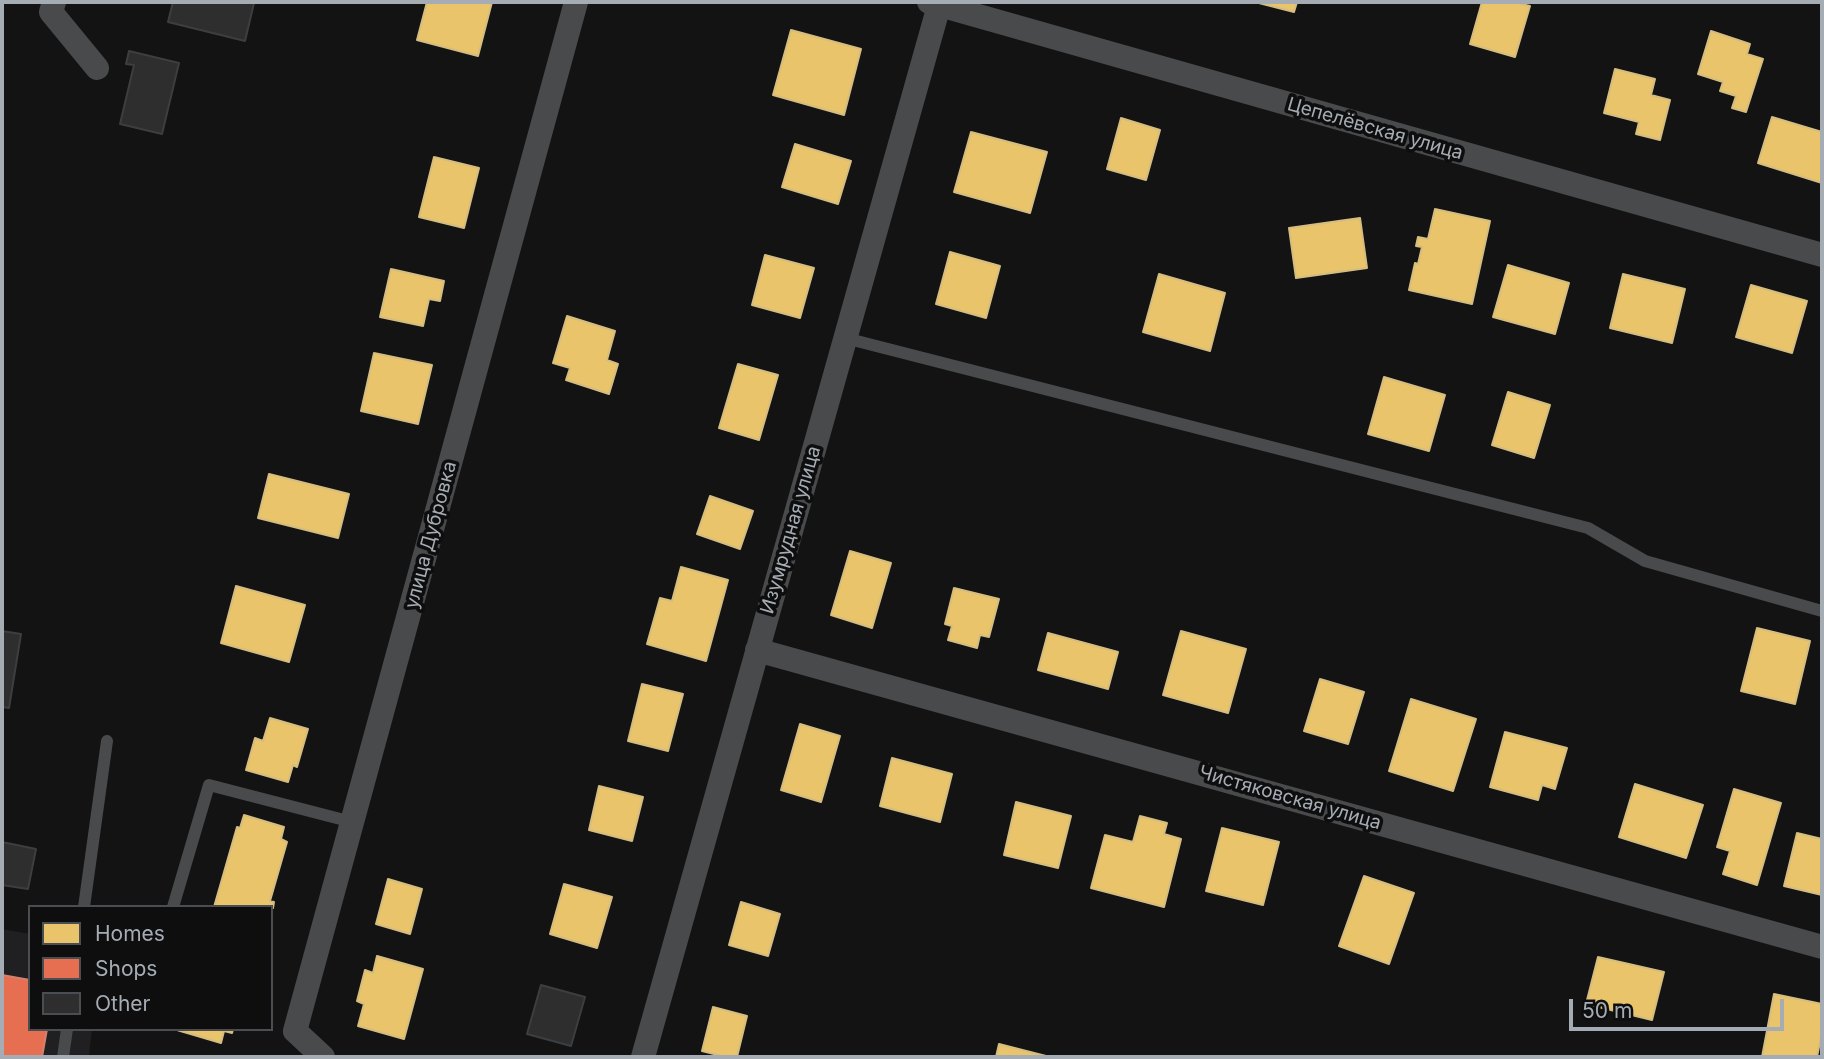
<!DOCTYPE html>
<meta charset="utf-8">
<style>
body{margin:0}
#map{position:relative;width:1824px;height:1059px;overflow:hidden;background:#131314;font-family:Inter,sans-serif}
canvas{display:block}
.frame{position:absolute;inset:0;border:4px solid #a5acb4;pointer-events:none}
.legend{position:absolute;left:28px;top:905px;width:245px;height:126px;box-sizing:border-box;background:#0e0e0f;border:2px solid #4a4d51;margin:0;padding:9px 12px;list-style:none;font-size:21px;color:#a5acb4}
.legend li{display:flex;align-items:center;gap:14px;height:35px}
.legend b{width:35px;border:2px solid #4a4d51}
.scale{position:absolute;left:1569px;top:999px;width:215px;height:32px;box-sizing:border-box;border:4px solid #a5acb4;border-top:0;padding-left:9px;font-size:21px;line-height:24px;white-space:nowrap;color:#a5acb4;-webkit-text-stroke:5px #0e0e0f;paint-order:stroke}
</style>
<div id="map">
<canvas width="1824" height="1059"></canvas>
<div class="frame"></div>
<ul class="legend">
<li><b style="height:19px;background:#e9c46a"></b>Homes</li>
<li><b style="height:19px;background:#e76f51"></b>Shops</li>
<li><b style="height:19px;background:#2e2e2f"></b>Other</li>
</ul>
<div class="scale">50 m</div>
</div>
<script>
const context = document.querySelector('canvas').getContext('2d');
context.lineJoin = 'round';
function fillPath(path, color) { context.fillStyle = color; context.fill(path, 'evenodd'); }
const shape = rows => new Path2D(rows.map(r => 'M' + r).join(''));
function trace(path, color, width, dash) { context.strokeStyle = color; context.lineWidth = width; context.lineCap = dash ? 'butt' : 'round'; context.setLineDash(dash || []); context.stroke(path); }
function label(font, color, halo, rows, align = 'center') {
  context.font = font + ' Inter,sans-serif'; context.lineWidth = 7; context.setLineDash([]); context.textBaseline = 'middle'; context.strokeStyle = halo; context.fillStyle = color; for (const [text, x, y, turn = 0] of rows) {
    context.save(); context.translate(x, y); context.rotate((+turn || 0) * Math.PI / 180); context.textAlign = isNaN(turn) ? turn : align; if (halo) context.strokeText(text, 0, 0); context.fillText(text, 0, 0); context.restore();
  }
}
fillPath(shape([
 [2,929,30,934,30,1029,92,1029,89,1056,96,1057,2,1057]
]), '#202022');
const homes = shape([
 [427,2,492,2,478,56,417,40,427,2],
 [1255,2,1297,2,1294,12,1255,2],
 [1482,2,1513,2,1530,6,1515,57,1470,44,1482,2],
 [791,30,861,49,844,115,773,95,791,30],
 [1711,31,1750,44,1747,54,1763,59,1746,112,1732,108,1736,96,1720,91,1723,82,1698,74,1711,31],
 [1615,69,1655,79,1651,95,1670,100,1660,140,1636,134,1639,122,1604,113,1615,69],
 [1772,117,1822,132,1822,183,1758,163,1772,117],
 [1121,118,1160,130,1146,180,1107,169,1121,118],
 [971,132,1047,152,1030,213,954,192,971,132],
 [795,144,851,161,838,204,782,187,795,144],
 [434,157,479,168,464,228,419,217,434,157],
 [1435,209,1490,221,1472,304,1409,290,1415,263,1418,264,1422,247,1416,246,1418,237,1428,239,1435,209],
 [1360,218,1367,268,1296,278,1289,228,1360,218],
 [950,252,1000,266,986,318,936,304,950,252],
 [765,255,814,268,800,318,752,305,765,255],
 [1508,265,1569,283,1555,334,1493,317,1508,265],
 [391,269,444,281,440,301,429,299,423,326,380,317,391,269],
 [1159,274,1225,293,1210,351,1143,332,1159,274],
 [1623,274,1685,289,1672,343,1610,328,1623,274],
 [1751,285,1807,301,1792,353,1736,337,1751,285],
 [567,316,615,331,607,360,618,364,609,394,566,380,570,368,553,363,567,316],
 [374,353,432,365,418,424,361,411,374,353],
 [738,364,778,375,759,440,719,428,738,364],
 [1384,377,1445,395,1429,451,1368,434,1384,377],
 [1508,392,1550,405,1534,458,1492,445,1508,392],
 [269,474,349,494,338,538,258,518,269,474],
 [710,496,753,511,740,549,697,534,710,496],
 [850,551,891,563,872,628,831,615,850,551],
 [681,567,728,580,706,661,647,644,660,598,672,601,681,567],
 [236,586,305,605,289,662,221,643,236,586],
 [954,588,999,599,989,637,980,635,977,648,948,640,952,626,945,624,954,588],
 [1757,628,1810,641,1795,704,1741,691,1757,628],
 [1181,631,1246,649,1228,713,1163,695,1181,631],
 [1048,633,1118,652,1108,689,1038,670,1048,633],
 [1320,679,1364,692,1348,744,1304,731,1320,679],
 [642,684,683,694,668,751,628,741,642,684],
 [1411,699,1476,719,1453,791,1389,771,1411,699],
 [270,718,308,729,297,767,293,765,288,782,246,770,255,738,263,741,270,718],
 [800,724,840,736,821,802,781,790,800,724],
 [1505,732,1567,748,1555,789,1542,785,1538,800,1490,787,1505,732],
 [892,758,952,774,940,822,880,806,892,758],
 [1635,784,1703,805,1686,858,1619,837,1635,784],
 [599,786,643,797,632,841,589,830,599,786],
 [1734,789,1781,803,1757,885,1723,874,1730,851,1717,847,1734,789],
 [1016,802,1071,816,1058,868,1004,855,1016,802],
 [244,815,284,827,281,839,287,842,270,901,274,902,273,908,214,907,237,827,240,828,244,815],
 [1140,816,1167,823,1164,834,1181,839,1164,907,1091,888,1105,835,1133,842,1140,816],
 [1222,828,1279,842,1263,905,1206,891,1222,828],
 [1797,833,1822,839,1822,895,1784,886,1797,833],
 [1364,876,1414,893,1389,964,1339,946,1364,876],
 [388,879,422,889,410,934,376,924,388,879],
 [564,884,612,897,597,948,550,934,564,884],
 [741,902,780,914,768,956,729,945,741,902],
 [377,956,423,969,404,1039,358,1026,364,1004,357,1001,365,970,373,973,377,956],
 [1598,957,1664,972,1652,1020,1586,1004,1598,957],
 [1774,994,1822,1004,1822,1031,1817,1057,1762,1057,1774,994],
 [713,1007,747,1016,737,1057,726,1057,702,1051,713,1007],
 [233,1029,232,1033,224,1031,221,1043,177,1030,233,1029],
 [999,1044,1046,1056,1046,1057,996,1057,999,1044]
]);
fillPath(homes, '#e9c46a');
trace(homes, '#d5bd80', 2);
const shops = shape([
 [2,975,30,980,30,1029,47,1029,42,1057,2,1057,2,975]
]);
fillPath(shops, '#e76f51');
trace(shops, '#d3816f', 2);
const building = shape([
 [173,2,254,3,245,41,168,22,173,2],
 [129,51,179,63,162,134,120,124,134,65,126,64,129,51],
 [2,631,21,634,9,708,2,707,2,631],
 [2,842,36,849,28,889,2,885,2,842],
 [541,985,585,997,571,1046,527,1034,541,985]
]);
fillPath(building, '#2e2e2f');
trace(building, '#3c3e40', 2);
trace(shape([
 [845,338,1588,528,1645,561,1822,611],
 [84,907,107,741],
 [173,907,209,785,352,822],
 [63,1057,67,1029]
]), '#484a4c', 12);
trace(shape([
 [54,2,51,12,97,68],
 [929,2,1822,255],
 [757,650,1822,947],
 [323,1057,295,1031,576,2],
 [643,1057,940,2]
]), '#484a4c', 24);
label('19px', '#a5acb4', '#0e0e0f', [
 ["Цепелёвская улица",1375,129,16],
 ["Изумрудная улица",791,530,-74],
 ["улица Дубровка",431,535,-75],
 ["Чистяковская улица",1290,798,16]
]);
</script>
